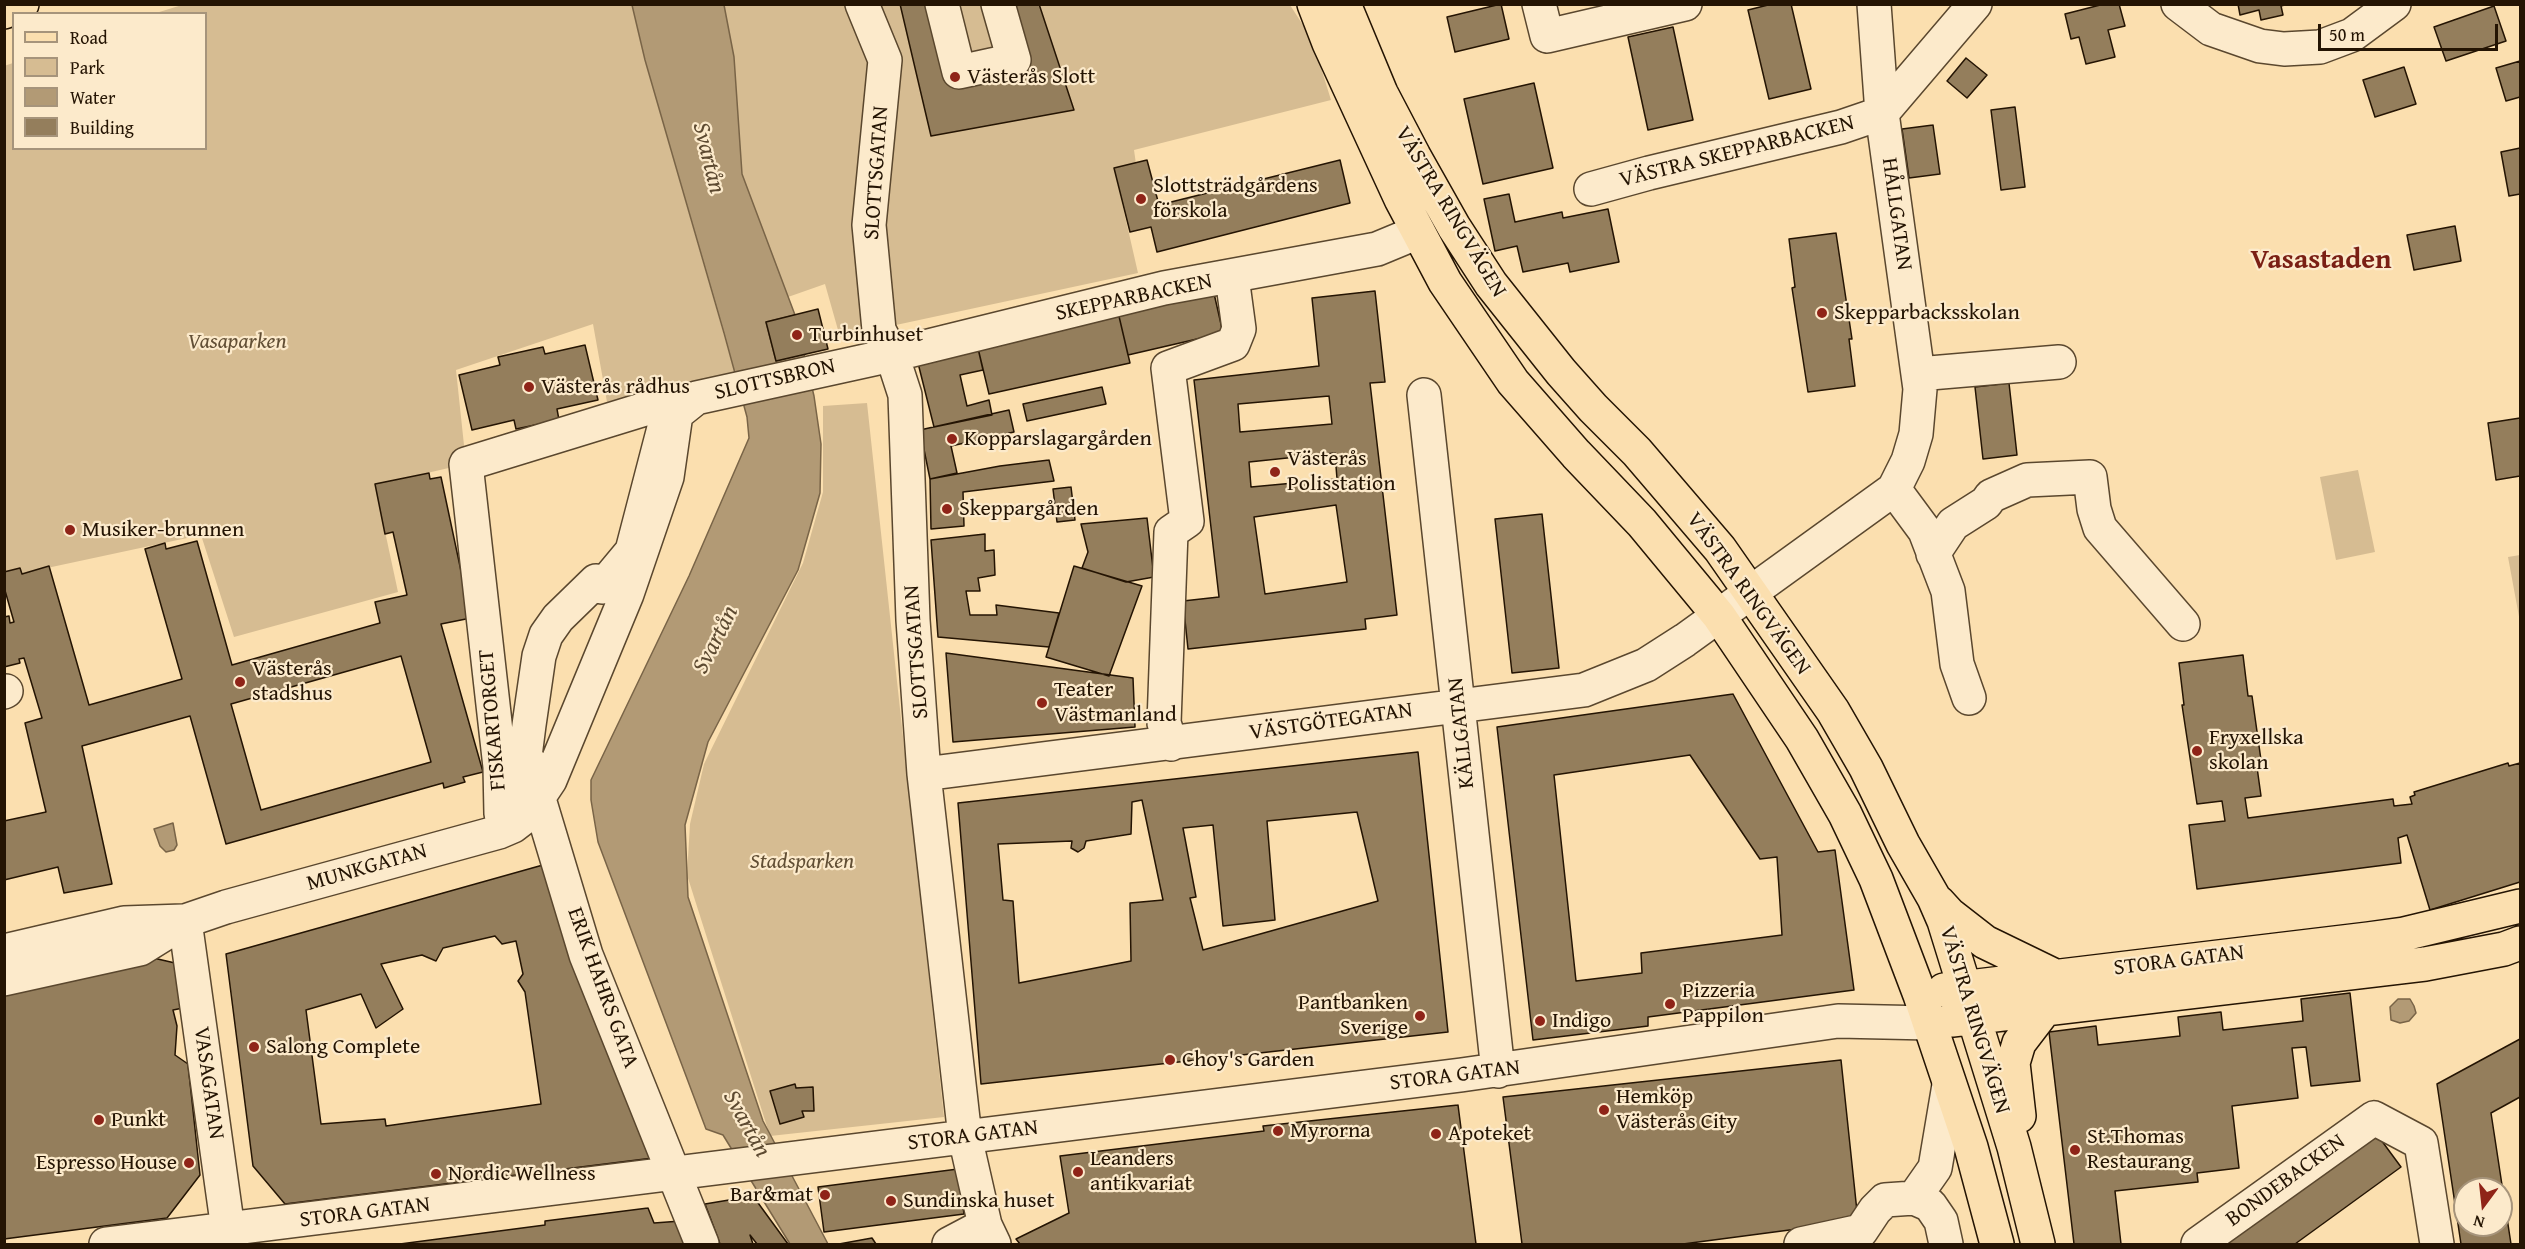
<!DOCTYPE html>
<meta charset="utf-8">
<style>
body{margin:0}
#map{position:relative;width:2525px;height:1249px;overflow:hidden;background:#fbdfaf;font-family:"Gentium Book Plus",serif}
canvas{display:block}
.frame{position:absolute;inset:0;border:6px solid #241403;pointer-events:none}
.legend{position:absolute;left:12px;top:12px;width:195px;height:138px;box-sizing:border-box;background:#fceacb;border:2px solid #a6947b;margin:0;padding:8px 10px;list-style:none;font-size:18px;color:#241403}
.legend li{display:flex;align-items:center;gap:12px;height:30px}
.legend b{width:30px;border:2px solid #a6947b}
.north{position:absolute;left:2453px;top:1177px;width:60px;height:60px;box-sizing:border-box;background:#fceacb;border:2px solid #a6947b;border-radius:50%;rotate:195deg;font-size:16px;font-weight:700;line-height:24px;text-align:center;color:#241403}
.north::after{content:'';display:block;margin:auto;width:21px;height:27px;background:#8f2418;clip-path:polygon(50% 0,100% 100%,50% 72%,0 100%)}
.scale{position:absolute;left:2318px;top:24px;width:180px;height:27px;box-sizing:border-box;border:3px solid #241403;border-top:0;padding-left:8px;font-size:18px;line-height:21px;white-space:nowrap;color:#241403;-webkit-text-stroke:4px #fceacb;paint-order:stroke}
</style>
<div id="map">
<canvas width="2525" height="1249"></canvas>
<div class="frame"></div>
<ul class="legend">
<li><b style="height:8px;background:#fbdfaf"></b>Road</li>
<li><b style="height:16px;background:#d6bc92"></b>Park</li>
<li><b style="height:16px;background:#b29a75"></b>Water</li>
<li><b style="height:16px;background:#947e5c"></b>Building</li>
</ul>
<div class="north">N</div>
<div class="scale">50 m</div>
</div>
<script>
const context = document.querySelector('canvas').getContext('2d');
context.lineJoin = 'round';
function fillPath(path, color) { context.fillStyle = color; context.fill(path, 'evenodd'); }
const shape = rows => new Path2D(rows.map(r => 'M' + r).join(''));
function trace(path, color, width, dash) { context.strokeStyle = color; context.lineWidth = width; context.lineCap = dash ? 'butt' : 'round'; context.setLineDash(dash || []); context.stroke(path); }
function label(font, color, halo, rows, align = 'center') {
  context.font = font + ' "Gentium Book Plus",serif'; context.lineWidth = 4.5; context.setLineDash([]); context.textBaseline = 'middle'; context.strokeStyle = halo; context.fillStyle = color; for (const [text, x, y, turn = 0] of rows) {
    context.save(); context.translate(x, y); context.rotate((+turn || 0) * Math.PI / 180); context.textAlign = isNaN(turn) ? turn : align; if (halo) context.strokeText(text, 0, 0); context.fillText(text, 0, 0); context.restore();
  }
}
fillPath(shape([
 [182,5,632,5,645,60,736,377,607,402,593,324,456,370,466,464,375,485,398,592,234,637,201,535,5,577,4,66,13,63,14,148,206,148,206,14,156,13],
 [724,5,1290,5,1312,39,1331,100,1134,150,1136,164,1114,168,1138,273,840,337,825,284,788,297,742,174,734,57],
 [867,403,944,1117,770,1136,687,875,690,824,704,764,803,563,823,492,823,406],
 [2358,470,2375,552,2336,560,2320,477],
 [2520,555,2520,622,2508,557]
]), '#d6bc92');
const water = shape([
 [632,5,724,5,734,57,742,174,795,315,766,322,776,361,804,354,814,396,821,444,820,493,798,570,708,742,685,825,688,897,763,1121,828,1244,790,1244,723,1135,706,1129,598,842,591,800,591,780,689,576,749,438,747,417,724,333,645,60,632,5],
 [173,823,177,845,174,850,166,852,160,846,154,829,173,823],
 [2398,999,2410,999,2414,1006,2416,1013,2409,1021,2400,1023,2391,1020,2390,1007,2398,999]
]);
fillPath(water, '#b29a75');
trace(water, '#796447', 1.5);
const building = shape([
 [900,4,942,4,959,72,1014,60,998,4,1039,4,1074,110,931,136,900,4],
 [1501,4,1509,39,1455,52,1447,17,1501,4],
 [1772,4,1791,4,1811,89,1769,99,1748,10,1772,4],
 [2104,4,2119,4,2125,26,2108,30,2115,57,2086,64,2079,37,2071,39,2065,14,2104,4],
 [2238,4,2288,4,2281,6,2283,15,2261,20,2259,10,2240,15,2238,4],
 [2494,6,2506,41,2446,61,2434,27,2494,6],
 [1673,27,1693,120,1648,130,1628,37,1673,27],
 [1966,58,1987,75,1967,98,1947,81,1966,58],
 [2520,61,2520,97,2506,101,2496,68,2520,61],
 [2404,67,2416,104,2375,117,2363,80,2404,67],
 [1534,83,1553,168,1483,184,1464,99,1534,83],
 [2015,107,2025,187,2001,190,1991,110,2015,107],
 [1933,125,1940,174,1909,178,1902,129,1933,125],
 [2520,148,2520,194,2509,196,2501,152,2520,148],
 [1147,160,1159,205,1340,160,1350,203,1157,252,1151,227,1130,232,1114,168,1147,160],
 [1509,194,1515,222,1562,212,1563,218,1608,209,1619,262,1570,272,1568,263,1523,272,1517,246,1495,251,1484,199,1509,194],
 [2455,226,2461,261,2414,270,2407,235,2455,226],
 [1836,233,1852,339,1849,339,1855,386,1808,392,1792,288,1795,287,1789,239,1836,233],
 [1213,289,1223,333,1128,355,1118,312,1213,289],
 [1375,291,1385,382,1370,383,1397,615,1365,619,1366,629,1188,649,1183,601,1219,597,1194,380,1319,366,1312,298,1375,291],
 [1329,396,1332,424,1240,432,1238,404,1329,396],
 [1335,453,1337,479,1251,487,1249,462,1335,453],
 [1336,505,1347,582,1265,594,1254,517,1336,505],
 [818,309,828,349,776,361,766,322,818,309],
 [1118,312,1130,363,989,394,977,344,1118,312],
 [977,344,983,370,960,375,967,406,989,400,992,415,934,427,917,359,977,344],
 [585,345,598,400,557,409,559,420,516,429,514,420,472,430,459,375,500,365,498,357,543,347,545,354,585,345],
 [2009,383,2017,455,1983,459,1975,387,2009,383],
 [1102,387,1106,404,1027,421,1023,404,1102,387],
 [1009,410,1014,432,951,446,957,473,930,479,920,430,1009,410],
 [2520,418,2520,476,2496,480,2488,423,2520,418],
 [1049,460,1054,481,963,492,964,526,931,529,930,479,1000,466,1049,460],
 [429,473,430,479,441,477,471,618,441,624,483,772,463,777,465,782,444,788,443,783,226,844,190,716,82,746,112,884,64,893,58,867,4,880,4,821,46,812,25,723,42,718,24,658,19,659,20,663,4,667,4,617,9,616,10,623,14,622,4,587,4,572,20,568,22,574,49,566,89,705,182,679,145,549,165,543,166,549,197,541,232,665,380,623,375,602,407,595,393,532,385,534,375,484,429,473],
 [401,656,431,762,261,810,231,704,401,656],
 [1071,487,1075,520,1057,522,1053,489,1071,487],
 [1542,514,1559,668,1512,673,1495,519,1542,514],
 [1147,518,1154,577,1126,582,1082,568,1088,552,1081,524,1147,518],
 [985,534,985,551,994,550,995,575,978,578,980,591,966,591,970,615,997,615,996,605,1059,613,1049,647,938,637,931,540,985,534],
 [1074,566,1142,586,1109,676,1046,657,1074,566],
 [946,653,1133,678,1135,727,953,742,946,653],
 [2243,655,2248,696,2252,696,2261,760,2256,760,2261,796,2245,798,2248,818,2393,799,2394,806,2412,804,2410,797,2415,795,2414,792,2508,763,2509,766,2520,763,2520,882,2430,910,2407,835,2398,838,2401,863,2197,889,2189,825,2225,821,2222,801,2197,804,2182,705,2184,705,2179,663,2243,655],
 [1733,694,1818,852,1835,850,1854,990,1648,1017,1648,1026,1533,1040,1497,727,1733,694],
 [1690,755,1760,859,1777,857,1782,935,1641,953,1642,973,1576,981,1554,775,1690,755],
 [1418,752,1448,1032,981,1084,958,803,1418,752],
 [1142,800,1163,900,1130,903,1131,961,1019,983,1013,901,1003,900,998,844,1072,841,1071,848,1078,852,1084,848,1086,841,1131,834,1132,802,1142,800],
 [1357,812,1378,901,1203,950,1190,898,1196,897,1183,828,1213,825,1223,926,1275,920,1267,821,1357,812],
 [550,863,653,1158,285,1204,253,1166,226,954,550,863],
 [495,936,502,944,516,941,523,974,518,981,525,992,541,1104,386,1126,385,1119,321,1124,306,1010,361,994,376,1028,403,1009,381,964,422,955,436,961,443,948,495,936],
 [149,957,175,963,183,1008,173,1010,177,1026,175,1055,188,1064,200,1175,167,1218,4,1239,4,993,149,957],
 [2350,993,2360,1081,2311,1086,2306,1047,2292,1048,2298,1098,2232,1106,2239,1168,2197,1173,2198,1182,2115,1191,2121,1244,2074,1244,2049,1032,2096,1026,2098,1045,2180,1036,2178,1017,2221,1012,2223,1030,2303,1021,2301,999,2350,993],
 [2520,1039,2520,1097,2491,1113,2511,1244,2461,1244,2437,1084,2520,1039],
 [2465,1189,2501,1189,2501,1225,2465,1225,2465,1189],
 [1841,1060,1858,1221,1683,1244,1522,1244,1503,1097,1841,1060],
 [795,1084,796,1088,813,1087,814,1111,802,1111,804,1117,780,1124,770,1091,795,1084],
 [1458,1105,1476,1244,1020,1244,1016,1239,1069,1213,1060,1156,1264,1131,1263,1126,1458,1105],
 [2373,1129,2401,1167,2295,1244,2215,1244,2373,1129],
 [958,1169,964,1214,824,1232,818,1187,958,1169],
 [753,1196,788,1244,757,1244,750,1235,753,1244,720,1244,705,1204,753,1196],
 [648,1208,654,1223,681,1221,690,1244,400,1244,545,1225,545,1221,648,1208],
 [872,1238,876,1244,839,1244,872,1238]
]);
fillPath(building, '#947e5c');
trace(building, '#241403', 1.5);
const minor = shape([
 [862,4,885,60,869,225,879,330,892,355,905,395,913,620,924,774,965,1137,985,1225,994,1244],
 [942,4,959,72,1014,60,998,4],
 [1539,4,1547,36,1685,4],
 [2178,4,2211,29,2260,46,2284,49,2320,47,2352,35,2394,4],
 [1591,189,1649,173,1841,127,1882,113,1975,4],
 [1918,374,2059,362],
 [1424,395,1498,1071],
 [671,401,632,551,602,587,596,581,558,618,546,635,539,656,529,725,524,764,532,765,524,798,501,814,500,767,466,464,671,401],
 [1894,489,1925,531,1948,591,1957,664,1969,698],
 [1933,554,1953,524,1986,503,1991,496,2027,480,2090,477,2094,509,2100,528,2183,624],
 [4,692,6,691],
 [1171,744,1164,723,1171,532,1187,521,1168,368,1233,344,1239,329,1232,277],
 [924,774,1584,690,1646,665,1685,640,1894,489,1908,461,1916,434,1920,389,1882,113,1874,4],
 [539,799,586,955,702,1244],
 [185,921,230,1244],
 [4,951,124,923,183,921],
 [4,979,140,949,185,921,226,907,499,832,513,826,526,816,550,780,627,594,667,477,676,414,696,398,892,355,1164,288,1377,249,1418,232],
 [1914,1198,1935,1168,1949,1085],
 [106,1244,1461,1075,1838,1021,1930,1023],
 [949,1244,985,1225],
 [1801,1244,1861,1231,1875,1210,1885,1200,1914,1198,1930,1205,1941,1221,1946,1244],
 [2198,1244,2374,1118,2421,1143,2437,1244]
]);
const major = shape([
 [1314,4,1329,43,1401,199,1445,282,1513,382,1576,454,1642,523,1719,616,1802,739,1845,814,1876,879,1920,995,1971,1147,1997,1244],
 [1344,4,1381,93,1414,156,1454,227,1491,284,1561,372,1593,408,1637,452,1720,549,1833,711,1866,768,1903,844,1934,898,1944,921,2014,1147,2038,1244],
 [4,12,22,4],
 [1938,902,1949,914,1985,942,2055,976],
 [1944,990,2368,939,2404,934,2520,906],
 [1952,1020,2425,964,2504,949,2520,943],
 [2019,1116,2013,1063,2019,1043,2045,1009]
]);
trace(minor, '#5a472e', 36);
trace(major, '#241403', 36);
trace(minor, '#fceacb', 33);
trace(major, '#fbdfaf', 33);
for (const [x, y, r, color] of [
 [955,77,6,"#8f2418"],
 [1141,199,6,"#8f2418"],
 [1822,313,6,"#8f2418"],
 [797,335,6,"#8f2418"],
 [529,387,6,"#8f2418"],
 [952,439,6,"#8f2418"],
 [1275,472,6,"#8f2418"],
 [947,509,6,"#8f2418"],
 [70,530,6,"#8f2418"],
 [240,682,6,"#8f2418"],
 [1042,703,6,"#8f2418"],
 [2197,751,6,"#8f2418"],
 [1670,1004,6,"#8f2418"],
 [1420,1016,6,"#8f2418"],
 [1540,1021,6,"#8f2418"],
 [254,1047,6,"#8f2418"],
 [1170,1060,6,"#8f2418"],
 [1604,1110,6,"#8f2418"],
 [99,1120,6,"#8f2418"],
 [1278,1131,6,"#8f2418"],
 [1436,1134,6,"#8f2418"],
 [2075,1150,6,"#8f2418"],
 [189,1163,6,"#8f2418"],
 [1078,1172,6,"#8f2418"],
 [436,1174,6,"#8f2418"],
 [825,1195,6,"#8f2418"],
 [891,1201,6,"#8f2418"]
]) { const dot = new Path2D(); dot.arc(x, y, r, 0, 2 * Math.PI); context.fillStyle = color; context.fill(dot); trace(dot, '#fceacb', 2); }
label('22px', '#241403', '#fceacb', [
 ["Västerås Slott",967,77],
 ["Slottsträdgårdens",1153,186],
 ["förskola",1153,211],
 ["Skepparbacksskolan",1834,313],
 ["Turbinhuset",809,335],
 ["Västerås rådhus",541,387],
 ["Kopparslagargården",964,439],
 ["Västerås",1287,459],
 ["Polisstation",1287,484],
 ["Skeppargården",959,509],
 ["Musiker-brunnen",82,530],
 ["Västerås",252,669],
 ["stadshus",252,694],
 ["Teater",1054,690],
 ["Västmanland",1054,715],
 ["Fryxellska",2209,738],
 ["skolan",2209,763],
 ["Pizzeria",1682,991],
 ["Pappilon",1682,1016],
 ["Pantbanken",1408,1003,"right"],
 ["Sverige",1408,1028,"right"],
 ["Indigo",1552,1021],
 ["Salong Complete",266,1047],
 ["Choy's Garden",1182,1060],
 ["Hemköp",1616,1097],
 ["Västerås City",1616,1122],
 ["Punkt",111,1120],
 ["Myrorna",1290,1131],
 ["Apoteket",1448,1134],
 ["St.Thomas",2087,1137],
 ["Restaurang",2087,1162],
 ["Leanders",1090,1159],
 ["antikvariat",1090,1184],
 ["Espresso House",177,1163,"right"],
 ["Nordic Wellness",448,1174],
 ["Bar&mat",813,1195,"right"],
 ["Sundinska huset",903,1201]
], 'left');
label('22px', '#241403', '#fceacb', [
 ["VÄSTRA SKEPPARBACKEN",1737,152,-14],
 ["SLOTTSGATAN",877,173,-86],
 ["VÄSTRA RINGVÄGEN",1450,212,59],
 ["HÅLLGATAN",1896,214,82],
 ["SKEPPARBACKEN",1134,298,-12],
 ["SLOTTSBRON",775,380,-13],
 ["VÄSTRA RINGVÄGEN",1748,594,54],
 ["SLOTTSGATAN",917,652,-94],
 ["FISKARTORGET",493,720,-95],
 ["VÄSTGÖTEGATAN",1331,722,-8],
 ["KÄLLGATAN",1462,733,-96],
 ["MUNKGATAN",367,868,-16],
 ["STORA GATAN",2179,961,-7],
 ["ERIK HAHRS GATA",602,988,70],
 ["VÄSTRA RINGVÄGEN",1974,1020,73],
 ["STORA GATAN",1455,1076,-7],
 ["VASAGATAN",208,1083,82],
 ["STORA GATAN",973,1136,-7],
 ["BONDEBACKEN",2286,1181,-36],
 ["STORA GATAN",365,1213,-7]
]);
label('italic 22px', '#624f35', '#fceacb', [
 ["Vasaparken",237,342],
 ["Stadsparken",802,862]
]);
label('italic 24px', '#5d4a31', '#fceacb', [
 ["Svartån",708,158,76],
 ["Svartån",716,640,-63],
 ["Svartån",746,1124,61]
]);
label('bold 28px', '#7a1f14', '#fceacb', [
 ["Vasastaden",2321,261]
]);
</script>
